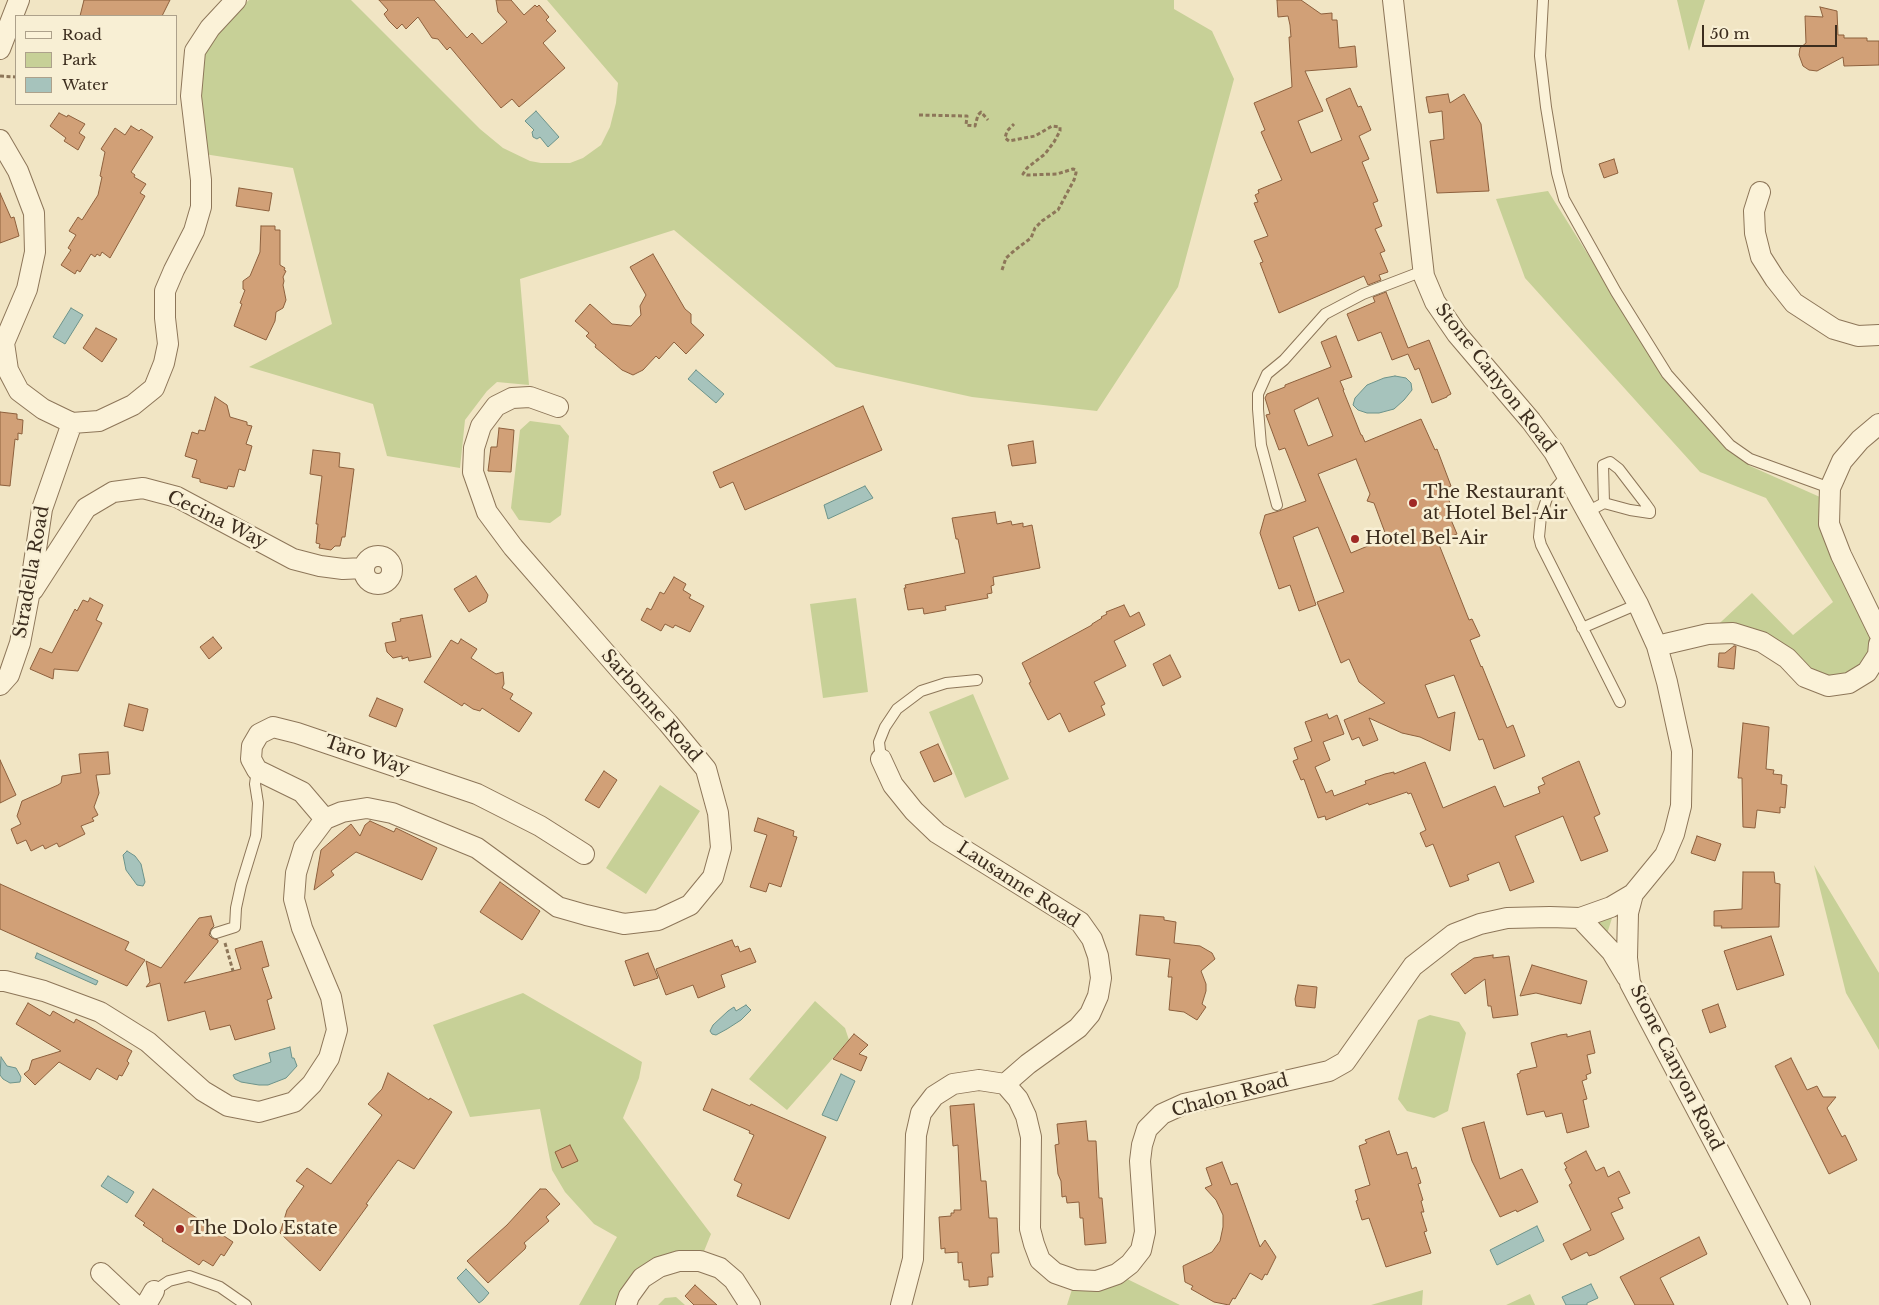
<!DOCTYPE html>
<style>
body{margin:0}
#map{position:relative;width:1879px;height:1305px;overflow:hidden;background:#f1e5c4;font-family:"Libre Baskerville",serif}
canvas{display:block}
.legend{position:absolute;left:15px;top:15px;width:162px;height:90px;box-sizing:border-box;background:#f8efd4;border:1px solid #ada18b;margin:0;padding:6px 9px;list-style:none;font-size:15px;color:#3c2d1e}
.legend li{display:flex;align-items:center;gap:10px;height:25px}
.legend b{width:25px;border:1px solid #ada18b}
.scale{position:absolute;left:1702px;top:25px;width:135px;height:22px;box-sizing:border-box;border:2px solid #3c2d1e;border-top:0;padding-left:6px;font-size:15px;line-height:18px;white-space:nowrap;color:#3c2d1e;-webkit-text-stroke:4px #f8efd4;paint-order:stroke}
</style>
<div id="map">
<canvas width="1879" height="1305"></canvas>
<ul class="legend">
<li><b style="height:6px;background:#fbf2d8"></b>Road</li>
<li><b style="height:14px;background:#c7d097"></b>Park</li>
<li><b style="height:14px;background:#a6c3bc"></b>Water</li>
</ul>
<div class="scale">50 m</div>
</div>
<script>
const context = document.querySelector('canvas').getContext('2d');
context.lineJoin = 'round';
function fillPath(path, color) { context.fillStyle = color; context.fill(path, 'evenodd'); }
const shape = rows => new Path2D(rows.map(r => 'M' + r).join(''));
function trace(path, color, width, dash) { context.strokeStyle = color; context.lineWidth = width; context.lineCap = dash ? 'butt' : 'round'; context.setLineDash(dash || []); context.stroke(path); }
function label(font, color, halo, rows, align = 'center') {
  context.font = font + ' "Libre Baskerville",serif'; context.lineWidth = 5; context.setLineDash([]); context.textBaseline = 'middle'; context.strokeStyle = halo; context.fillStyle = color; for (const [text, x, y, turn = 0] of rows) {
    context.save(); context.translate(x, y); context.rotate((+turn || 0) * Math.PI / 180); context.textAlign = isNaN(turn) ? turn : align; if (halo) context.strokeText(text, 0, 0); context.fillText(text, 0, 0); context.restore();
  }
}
fillPath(shape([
 [249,0,351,0,480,129,503,148,530,161,541,163,570,163,583,158,601,145,610,127,616,103,618,83,547,0,1174,0,1174,9,1212,31,1234,79,1178,287,1097,411,972,397,836,367,674,230,520,279,529,385,497,382,487,391,465,420,460,468,387,456,373,404,249,367,332,324,293,168,198,153,193,111,203,108,199,76,204,56,215,36,236,12],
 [1677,0,1705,0,1689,51],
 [1548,191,1662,372,1750,466,1829,501,1878,655,1828,686,1787,658,1708,634,1752,593,1793,635,1833,602,1766,498,1700,472,1525,278,1496,199],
 [530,421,560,425,569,436,561,515,550,523,519,520,511,508,520,430],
 [856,598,868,692,823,698,810,604],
 [973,694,1009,779,965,798,929,712],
 [660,785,700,811,646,894,606,868],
 [1814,865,1879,973,1879,1050,1846,993],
 [1613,915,1606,937,1592,923],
 [523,993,642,1062,639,1078,623,1118,711,1234,700,1261,665,1256,619,1297,616,1305,579,1305,617,1237,594,1224,565,1192,552,1170,540,1109,470,1117,433,1025],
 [815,1001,845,1028,849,1040,787,1110,749,1079],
 [1430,1015,1459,1022,1466,1033,1448,1111,1434,1118,1407,1111,1398,1099,1418,1020],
 [1117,1274,1180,1305,1067,1305,1075,1280],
 [1423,1290,1422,1305,1371,1305],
 [1530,1294,1535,1305,1506,1305],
 [676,1297,685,1305,658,1305,665,1298]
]), '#c7d097');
const water = shape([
 [536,111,559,137,548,147,540,137,537,139,533,137,532,132,534,130,525,121,536,111],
 [71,308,83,315,65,344,53,337,71,308],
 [696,370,724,394,716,403,688,379,696,370],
 [1395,376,1406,378,1411,383,1412,390,1404,400,1394,409,1379,413,1367,413,1358,410,1353,405,1355,398,1367,385,1384,378,1395,376],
 [865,486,873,498,828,519,824,505,865,486],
 [127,851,135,856,141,864,145,882,143,886,137,885,126,870,123,855,127,851],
 [37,953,98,981,96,985,35,958,37,953],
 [746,1005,751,1010,741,1020,727,1029,716,1035,712,1034,710,1031,713,1025,728,1011,734,1007,736,1011,746,1005],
 [290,1047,292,1058,294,1058,297,1066,286,1078,268,1085,259,1085,241,1082,235,1079,233,1075,271,1062,269,1053,290,1047],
 [1,1057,7,1066,16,1068,21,1077,20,1082,10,1083,3,1079,0,1075,1,1057],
 [841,1074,855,1081,837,1121,822,1115,841,1074],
 [108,1176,134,1192,127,1203,101,1186,108,1176],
 [1537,1226,1544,1241,1497,1265,1490,1250,1537,1226],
 [466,1269,489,1293,483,1300,479,1303,457,1278,466,1269],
 [1591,1284,1598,1298,1587,1303,1587,1305,1566,1305,1562,1297,1591,1284]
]);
fillPath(water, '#a6c3bc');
trace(water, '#6c938a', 1);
const building = shape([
 [84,0,170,0,162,16,80,16,84,0],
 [379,0,434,0,467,38,472,33,482,44,507,22,498,12,496,0,511,0,524,15,535,5,537,7,539,5,549,17,546,20,556,31,543,43,565,68,519,107,512,99,501,108,450,47,447,50,438,39,432,38,418,17,406,29,402,24,397,29,389,21,384,14,388,10,379,0],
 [1277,0,1301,0,1321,14,1332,13,1332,20,1337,20,1339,48,1355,46,1357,67,1305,71,1323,111,1298,121,1311,153,1342,140,1326,99,1350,88,1358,107,1361,106,1371,130,1359,136,1369,159,1362,162,1378,201,1373,203,1382,226,1375,229,1385,251,1380,253,1388,272,1379,275,1381,280,1368,285,1364,276,1279,313,1260,263,1263,262,1254,241,1268,236,1254,203,1258,202,1255,195,1259,193,1258,190,1282,180,1261,132,1265,130,1254,103,1292,87,1289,37,1291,37,1290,25,1288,16,1278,17,1277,0],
 [1820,7,1837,11,1838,35,1844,35,1844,38,1867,38,1867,41,1879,41,1879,65,1844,66,1843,57,1817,71,1809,70,1803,66,1799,55,1800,48,1806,43,1805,16,1823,17,1820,7],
 [1448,94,1450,103,1464,94,1481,124,1489,191,1437,193,1430,141,1444,139,1442,111,1429,113,1426,97,1448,94],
 [59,113,67,117,68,115,85,124,79,133,85,137,78,150,64,141,66,138,50,126,59,113],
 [131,126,139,131,141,129,153,137,131,172,135,175,134,177,146,184,140,193,145,196,110,258,102,252,100,256,97,254,95,257,91,254,80,272,77,270,75,274,61,265,71,250,68,248,76,235,69,231,78,217,82,220,98,195,102,177,100,176,105,152,101,149,115,128,125,135,131,126],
 [1614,159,1618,173,1604,178,1599,164,1614,159],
 [239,188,272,193,269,211,236,206,239,188],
 [0,193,11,218,14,217,19,236,0,243,0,193],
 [261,226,275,226,275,230,280,230,280,265,285,268,284,270,286,271,283,277,284,281,283,285,286,300,283,308,276,312,275,321,266,340,234,326,242,304,240,303,245,290,243,289,243,281,250,276,260,252,261,226],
 [653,254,685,309,691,314,691,323,704,335,686,354,674,342,659,359,656,356,643,370,633,375,622,370,595,347,596,345,586,336,589,333,575,321,590,304,612,324,631,326,641,315,640,306,646,295,630,267,653,254],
 [1386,292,1408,348,1429,340,1451,394,1447,396,1447,397,1432,403,1419,368,1415,370,1408,354,1392,360,1381,332,1358,341,1347,314,1375,302,1373,297,1386,292],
 [96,328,117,339,102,362,83,348,96,328],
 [1336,336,1352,377,1340,381,1344,390,1343,390,1361,435,1362,435,1365,442,1421,419,1435,450,1437,449,1451,486,1445,489,1451,506,1446,508,1457,534,1438,542,1469,620,1472,619,1480,636,1470,640,1481,667,1482,666,1507,728,1513,725,1525,756,1494,769,1483,739,1479,740,1454,675,1425,685,1438,718,1455,712,1450,751,1420,737,1402,733,1369,718,1378,740,1363,746,1359,737,1352,740,1344,720,1385,703,1359,682,1349,659,1341,663,1317,602,1344,592,1318,527,1293,537,1316,605,1299,611,1290,585,1279,589,1260,533,1265,515,1279,511,1306,501,1285,448,1279,450,1266,415,1270,414,1265,398,1267,394,1285,387,1285,385,1331,367,1321,342,1336,336],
 [1318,398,1333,436,1308,446,1294,410,1318,398],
 [1356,459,1370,494,1367,501,1374,503,1387,538,1351,553,1318,474,1356,459],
 [215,397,227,405,230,417,247,422,247,425,252,426,246,444,252,446,245,471,239,469,234,487,228,486,227,489,200,482,200,479,192,477,197,460,185,456,192,432,198,434,199,430,205,431,215,397],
 [863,406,882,450,745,510,733,482,720,488,713,472,863,406],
 [0,412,17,414,17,419,23,420,22,434,18,433,18,440,15,439,10,486,0,485,0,412],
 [499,428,514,430,511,472,488,471,491,447,497,447,499,428],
 [1033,441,1036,463,1012,466,1008,445,1033,441],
 [313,450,340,453,339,467,354,469,345,537,342,537,340,546,335,546,331,550,319,548,320,544,316,543,318,524,316,524,322,476,310,474,313,450],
 [995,512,997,524,1011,521,1012,525,1023,523,1023,527,1032,525,1040,568,993,577,994,585,991,586,992,593,987,594,988,598,945,606,946,610,924,614,923,608,908,610,904,588,906,588,905,585,965,573,958,539,956,539,952,518,995,512],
 [476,576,488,595,486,602,469,612,454,589,476,576],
 [674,577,686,584,683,590,691,595,689,598,704,606,690,632,675,625,673,628,665,624,661,631,641,620,647,608,651,610,660,592,664,594,674,577],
 [90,598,103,605,96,620,102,623,78,671,54,669,53,679,30,669,40,648,52,653,75,609,77,611,83,600,88,602,90,598],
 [1124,605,1130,617,1139,612,1145,625,1114,641,1126,666,1094,682,1105,704,1101,706,1105,715,1069,732,1060,713,1048,720,1029,683,1031,682,1022,663,1092,625,1092,624,1102,618,1101,617,1107,614,1106,612,1124,605],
 [422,615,431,657,409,661,408,657,402,659,402,656,393,658,387,652,385,643,396,641,392,623,401,621,400,619,422,615],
 [213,637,222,648,209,659,200,647,213,637],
 [461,639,477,649,471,658,496,674,503,672,504,684,502,688,513,694,510,699,532,713,519,732,482,708,480,711,473,709,464,703,462,706,424,682,451,640,458,644,461,639],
 [1734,646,1736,646,1734,669,1718,667,1719,653,1725,653,1734,646],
 [1170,655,1181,677,1163,686,1153,664,1170,655],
 [377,698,403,709,396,727,369,716,377,698],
 [129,704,148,709,143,731,124,726,129,704],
 [1327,714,1329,719,1337,715,1344,734,1323,742,1330,760,1315,767,1326,793,1332,790,1334,796,1366,784,1365,781,1385,774,1394,772,1394,774,1425,762,1443,808,1495,786,1504,807,1540,793,1538,787,1545,784,1542,778,1579,761,1600,814,1594,817,1608,851,1581,861,1563,816,1515,836,1534,882,1510,891,1499,862,1467,875,1469,880,1450,887,1433,844,1426,847,1420,833,1426,830,1411,793,1408,794,1407,792,1369,805,1368,803,1326,820,1325,816,1318,818,1304,779,1301,780,1293,761,1298,759,1294,748,1312,741,1305,722,1327,714],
 [1743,723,1769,727,1766,769,1774,770,1773,774,1782,775,1781,784,1787,785,1785,808,1780,807,1780,813,1757,810,1755,828,1743,827,1742,778,1738,778,1743,723],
 [938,744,952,774,934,782,920,752,938,744],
 [108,752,110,774,96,775,99,793,94,807,98,815,92,818,94,821,81,826,85,834,59,847,57,843,45,849,43,845,31,851,26,840,17,844,11,829,21,824,17,816,22,801,58,785,61,783,62,776,81,773,79,754,108,752],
 [0,760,16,795,0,803,0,760],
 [604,771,617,780,599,808,585,800,604,771],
 [758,818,794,831,793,836,797,837,781,887,769,883,766,892,750,887,767,835,754,831,758,818],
 [370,821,394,832,396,828,437,848,422,880,356,852,331,871,334,875,314,890,321,850,351,824,360,836,365,825,370,821],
 [1697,836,1721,844,1715,861,1691,853,1697,836],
 [1743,872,1774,872,1775,883,1780,884,1779,927,1721,928,1722,926,1714,926,1714,911,1742,909,1743,872],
 [500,882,540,911,522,940,480,912,500,882],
 [0,884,129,942,125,950,145,960,127,986,0,929,0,884],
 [1140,915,1164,917,1164,920,1176,922,1174,943,1200,946,1212,953,1215,959,1201,971,1206,984,1206,991,1202,1004,1206,1007,1197,1020,1184,1012,1169,1010,1172,977,1168,977,1170,959,1136,955,1140,915],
 [211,916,214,926,211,929,209,935,212,938,218,940,218,942,184,983,241,969,235,949,262,941,269,966,262,968,272,998,267,1000,275,1029,235,1040,230,1025,210,1030,205,1011,168,1021,160,983,146,987,150,982,146,961,161,968,199,918,211,916],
 [1771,936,1784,975,1737,990,1724,951,1771,936],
 [732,940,735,947,738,946,740,952,750,948,756,962,721,975,725,987,698,998,693,985,666,995,656,969,732,940],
 [648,953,658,978,634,986,625,961,648,953],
 [1493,955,1493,958,1509,956,1518,1015,1493,1018,1491,1006,1488,1006,1485,979,1465,994,1451,974,1474,958,1493,955],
 [1532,965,1587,981,1581,1004,1536,993,1520,996,1532,965],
 [1298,985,1317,987,1315,1008,1296,1006,1295,999,1298,985],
 [28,1003,50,1016,53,1011,74,1023,76,1019,132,1051,127,1061,129,1063,122,1076,119,1075,117,1080,97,1068,90,1080,59,1062,35,1085,24,1074,29,1070,32,1060,61,1051,16,1024,28,1003],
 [1718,1004,1726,1027,1710,1033,1702,1010,1718,1004],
 [1590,1031,1595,1053,1587,1055,1591,1073,1586,1075,1587,1079,1582,1081,1587,1099,1583,1100,1589,1127,1567,1133,1562,1113,1546,1117,1544,1111,1527,1115,1517,1074,1520,1073,1520,1071,1537,1067,1531,1043,1560,1035,1567,1034,1567,1037,1590,1031],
 [854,1034,868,1045,859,1054,867,1057,861,1071,833,1059,854,1034],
 [1791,1058,1807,1090,1817,1086,1823,1097,1836,1097,1827,1108,1842,1137,1845,1135,1857,1160,1829,1174,1775,1066,1791,1058],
 [388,1073,429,1100,430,1098,452,1112,414,1169,398,1160,366,1204,368,1205,320,1271,280,1233,287,1210,304,1186,296,1181,307,1168,331,1184,382,1115,368,1104,382,1089,388,1073],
 [712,1089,750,1106,751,1104,826,1137,789,1219,737,1196,742,1184,734,1180,754,1135,749,1133,750,1131,703,1110,712,1089],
 [974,1104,981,1181,986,1181,989,1218,997,1218,999,1253,992,1253,991,1255,993,1277,988,1277,988,1285,969,1287,969,1280,964,1280,962,1262,958,1263,958,1252,945,1253,945,1248,941,1249,939,1217,951,1216,951,1213,954,1213,954,1210,961,1210,958,1145,953,1146,950,1106,974,1104],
 [1086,1121,1088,1141,1096,1141,1099,1198,1102,1198,1106,1243,1085,1245,1083,1218,1080,1218,1079,1202,1067,1203,1066,1196,1062,1197,1061,1181,1058,1174,1055,1145,1059,1144,1057,1124,1086,1121],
 [1484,1122,1500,1179,1522,1169,1538,1202,1517,1212,1516,1210,1500,1217,1472,1161,1462,1128,1484,1122],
 [1389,1131,1397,1155,1407,1152,1412,1169,1416,1167,1421,1183,1418,1184,1423,1200,1421,1201,1424,1212,1421,1212,1427,1231,1424,1232,1431,1253,1386,1267,1369,1218,1362,1220,1356,1201,1358,1200,1355,1190,1370,1185,1359,1146,1367,1143,1365,1140,1389,1131],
 [570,1145,578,1161,562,1168,555,1152,570,1145],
 [1586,1151,1596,1171,1604,1167,1608,1177,1619,1171,1630,1193,1618,1198,1623,1208,1611,1213,1624,1239,1595,1254,1589,1256,1587,1252,1571,1260,1563,1244,1591,1230,1569,1185,1572,1183,1565,1169,1567,1168,1564,1163,1586,1151],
 [1222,1162,1231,1185,1237,1183,1260,1247,1265,1240,1276,1257,1267,1275,1265,1274,1262,1280,1250,1273,1235,1299,1233,1298,1229,1305,1214,1302,1191,1289,1193,1286,1185,1282,1183,1266,1212,1252,1220,1241,1223,1227,1223,1215,1216,1200,1205,1188,1212,1185,1206,1168,1222,1162],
 [153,1189,233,1242,224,1256,221,1254,213,1266,203,1260,199,1265,162,1241,163,1239,143,1225,145,1223,135,1216,153,1189],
 [540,1189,546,1189,560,1204,546,1217,549,1221,524,1243,526,1246,525,1249,488,1283,467,1261,507,1225,540,1189],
 [1699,1237,1707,1254,1660,1278,1674,1305,1635,1305,1620,1277,1699,1237],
 [695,1285,717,1305,694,1305,685,1296,695,1285]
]);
fillPath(building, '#d1a077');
trace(building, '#8d603d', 1);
const lane = shape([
 [1543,0,1540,56,1546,107,1557,173,1564,199,1616,292,1667,374,1730,445,1750,459,1830,488],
 [1567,475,1547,498,1541,516,1539,537,1541,545,1620,702],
 [1277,505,1261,445,1258,409,1258,394,1267,374,1284,360,1325,314,1363,294,1423,271],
 [1587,512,1604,503,1630,510,1650,513,1650,510,1645,503,1619,469,1610,462,1603,465,1604,503],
 [1582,628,1638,604],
 [881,759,879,742,885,727,897,709,921,691,946,683,977,680],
 [216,933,235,927,236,908,241,885,256,836,258,803,255,784,257,770],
 [154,1291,169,1281,189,1276,220,1287,246,1305]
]);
const street = shape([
 [1393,0,1424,276,1435,302,1457,334,1531,421,1554,452,1638,604,1657,646,1667,682,1682,751,1681,806,1674,834,1665,855,1633,894,1628,913,1627,958,1630,983,1800,1305],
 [0,49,19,0],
 [0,140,18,171,34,213,35,252,27,289,4,343,8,370,19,391,43,409,72,423],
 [1760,192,1754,211,1755,233,1761,257,1775,279,1794,303,1834,329,1858,336,1879,335],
 [1879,424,1860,440,1842,461,1830,488,1829,524,1841,555,1879,633],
 '364 570a14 14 0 1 1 28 0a14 14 0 1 1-28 0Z',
 [33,590,86,508,113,492,143,488,177,497,293,559,320,566,343,569,364,568],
 [1657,646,1708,634,1733,633,1762,642,1787,658,1805,677,1828,686,1849,683,1867,672,1878,655,1879,644],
 [0,685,9,675,20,643,29,596,42,509,72,423,99,421,133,405,154,388,164,363,168,344,165,318,165,291,174,270,194,231,201,207,201,180,191,96,195,51,210,28,236,0],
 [881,759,893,785,914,811,937,833,1080,922,1092,939,1098,956,1101,978,1098,996,1090,1014,1078,1028,1028,1064,1005,1084],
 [325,819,302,792,257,770,251,759,252,746,259,734,273,727,297,733,477,794,540,826,584,854],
 [1627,977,1612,952,1580,918,1611,907,1633,894],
 [0,981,5,981,44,991,100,1012,148,1042,203,1091,228,1106,259,1112,294,1102,312,1084,329,1058,337,1030,331,997,302,928,294,899,296,873,304,847,325,819,342,812,367,808,392,813,477,848,558,907,586,915,624,924,658,920,690,905,713,877,721,848,718,813,706,769,668,723,622,672,513,547,487,512,473,472,474,448,481,426,496,406,512,398,530,397,558,407],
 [101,1273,135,1305],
 [146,1305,154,1291],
 [626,1305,629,1296,642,1278,659,1267,679,1261,700,1261,720,1268,734,1280,750,1305],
 [901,1305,913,1259,916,1135,921,1113,934,1096,953,1084,979,1080,1005,1084,1018,1099,1026,1116,1031,1137,1030,1229,1034,1244,1040,1260,1055,1273,1075,1280,1097,1281,1117,1274,1130,1264,1141,1250,1145,1232,1140,1161,1142,1145,1147,1129,1162,1114,1184,1104,1329,1071,1345,1062,1413,966,1454,934,1480,924,1507,918,1550,917,1580,918]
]);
trace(lane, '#8d7659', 12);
trace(street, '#8d7659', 22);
trace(shape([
 [0,76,16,77],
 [919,115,967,116,966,125,975,126,978,115,981,112,988,120],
 [1002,270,1006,258,1015,250,1031,238,1035,228,1042,221,1058,210,1074,180,1076,173,1076,170,1073,169,1057,174,1027,175,1023,174,1027,168,1045,154,1054,142,1060,131,1060,127,1052,126,1035,136,1009,141,1005,138,1007,131,1014,124],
 [225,943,233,971]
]), '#8d7659', 3, [4, 2.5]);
trace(lane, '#fbf2d8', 10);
trace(street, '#fbf2d8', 20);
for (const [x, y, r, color] of [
 [1413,503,5,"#9f2925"],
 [1355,539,5,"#9f2925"],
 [180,1229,5,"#9f2925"]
]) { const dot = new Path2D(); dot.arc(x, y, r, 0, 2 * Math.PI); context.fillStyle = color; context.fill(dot); trace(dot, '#f8efd4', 2); }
label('18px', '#3c2d1e', '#f8efd4', [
 ["Stone Canyon Road",1495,378,52],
 ["Cecina Way",217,520,26],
 ["Stradella Road",32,572,-80],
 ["Sarbonne Road",651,706,49],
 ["Taro Way",367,756,19],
 ["Lausanne Road",1018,885,33],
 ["Stone Canyon Road",1676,1068,63],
 ["Chalon Road",1230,1096,-15]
]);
label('18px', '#3c2d1e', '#f8efd4', [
 ["The Restaurant",1423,493],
 ["at Hotel Bel-Air",1423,514],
 ["Hotel Bel-Air",1365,539],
 ["The Dolo Estate",190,1229]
], 'left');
</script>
